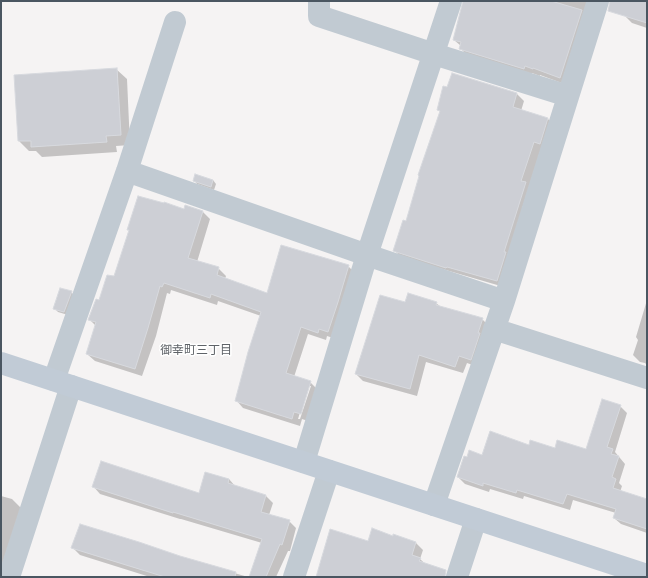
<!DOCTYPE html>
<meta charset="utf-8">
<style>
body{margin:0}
#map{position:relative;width:648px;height:578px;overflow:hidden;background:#f5f3f3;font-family:"Public Sans",sans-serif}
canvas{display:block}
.frame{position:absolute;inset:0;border:2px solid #4a5661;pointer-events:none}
</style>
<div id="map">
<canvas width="648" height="578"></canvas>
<div class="frame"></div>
</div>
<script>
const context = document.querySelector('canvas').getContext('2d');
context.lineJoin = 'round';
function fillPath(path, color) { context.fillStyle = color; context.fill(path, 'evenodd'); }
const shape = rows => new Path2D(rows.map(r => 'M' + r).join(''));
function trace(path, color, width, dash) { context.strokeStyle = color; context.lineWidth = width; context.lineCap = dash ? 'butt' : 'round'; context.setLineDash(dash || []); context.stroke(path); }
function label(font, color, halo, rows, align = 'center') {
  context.font = font + ' "Public Sans","Noto Sans JP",sans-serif'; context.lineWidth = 3; context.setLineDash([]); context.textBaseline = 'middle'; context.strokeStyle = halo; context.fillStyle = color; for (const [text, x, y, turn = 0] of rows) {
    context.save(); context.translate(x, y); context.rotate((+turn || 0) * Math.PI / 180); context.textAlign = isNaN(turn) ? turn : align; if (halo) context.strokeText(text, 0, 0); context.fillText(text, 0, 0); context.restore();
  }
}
fillPath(shape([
 [468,1,595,1,567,85,540,75,540,76,532,73,531,75,467,55,460,48,461,46,454,40],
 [629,1,647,1,647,28,632,23,625,16],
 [116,69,127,79,130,145,116,146,117,152,42,157,36,151,29,151,19,141],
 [517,94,524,101,521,111,548,119,555,126,504,287,401,257,394,250,406,222,441,112,438,109],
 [194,180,213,180,216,184,214,190,197,184],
 [185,210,203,212,210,219,197,262,218,268,226,276,225,279,267,294,348,266,356,274,336,339,327,336,326,340,308,334,294,377,310,382,318,390,308,421,302,419,300,426,243,408,236,400,261,316,218,301,217,305,171,290,170,294,167,293,156,336,142,376,95,361,87,354,96,326,89,319,114,278,130,231,128,229],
 [308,386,311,386,300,419,298,419],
 [71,292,75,296,68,315,58,312,54,308],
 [647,300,647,365,645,363,640,362,633,355,638,340,636,337],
 [405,303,436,303,441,307,482,319,490,327,478,367,467,363,463,373,426,362,417,396,363,381,356,374],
 [620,406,627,413,615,452,625,464,619,483,622,486,620,492,647,500,647,533,621,524,614,518,616,513,573,500,570,510,524,496,523,499,490,489,489,492,465,484,458,477,483,456,530,446,556,449,587,450],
 [206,473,229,479,235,486,266,496,273,503,269,515,289,521,296,528,290,551,288,551,276,577,250,577,262,543,181,519,180,519,100,494,93,486,200,494],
 [1,496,12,499,24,511,1,577],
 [393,537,416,543,423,550,420,559,433,571,431,577,317,577,368,542],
 [73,548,180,557,248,577,150,577,80,555]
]), '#0003');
const building = shape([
 [463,1,551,1,582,10,560,78,533,68,533,69,525,66,524,69,459,49,461,42,453,40,463,1],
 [610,1,647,1,647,23,608,11,610,1],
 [117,68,121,135,106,136,107,142,31,147,31,141,18,141,14,75,117,68],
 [452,73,517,93,513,107,548,118,540,144,534,142,521,181,526,182,504,252,506,252,497,281,447,267,446,268,393,251,403,220,406,221,419,176,418,175,440,111,437,110,443,86,447,87,452,73],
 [195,174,213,180,211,187,193,181,195,174],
 [138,196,164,203,164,202,184,209,185,205,203,211,188,258,219,267,217,275,267,293,281,245,349,265,338,302,328,332,319,329,318,333,301,327,286,373,311,381,301,414,294,412,292,419,235,401,248,352,261,312,211,294,210,298,164,283,162,287,160,286,148,328,135,369,86,354,96,322,88,320,96,299,99,300,107,275,114,276,129,230,127,230,138,196],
 [60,288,72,291,64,312,53,309,60,288],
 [408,293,437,302,436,305,483,318,478,333,480,333,471,360,459,356,455,367,419,355,410,389,355,374,380,295,405,302,408,293],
 [602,399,621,405,607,447,613,449,611,454,619,456,612,477,616,479,613,488,647,499,647,529,613,518,616,509,567,494,563,504,517,490,516,493,483,483,483,486,457,477,464,456,467,457,469,450,482,455,490,431,529,445,530,440,555,448,557,440,586,449,602,399],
 [101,461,199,493,205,472,229,479,228,483,266,495,261,512,290,520,282,545,280,544,266,577,249,577,262,539,173,512,173,513,92,487,101,461],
 [80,524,139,542,180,556,236,572,235,577,165,577,71,548,80,524],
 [372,528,393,536,393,534,416,542,412,555,421,558,419,561,446,570,445,577,316,577,330,529,368,541,372,528]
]);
fillPath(building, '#cdcfd5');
trace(building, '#d7d9de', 1);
trace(shape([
 [319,1,319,16,434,54,568,96],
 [127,171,367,255,504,301],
 [494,329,647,378],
 [54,380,127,171,175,22],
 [304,462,367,255,451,1],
 [434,505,504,301,598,1],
 [9,577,71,386],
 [294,577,329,471],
 [457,577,476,519]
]), '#c1cad2', 22);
trace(shape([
 [1,363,647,575]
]), '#c1cbd6', 22);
label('12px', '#5f6368', '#fff', [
 ["御幸町三丁目",196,350]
]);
</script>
